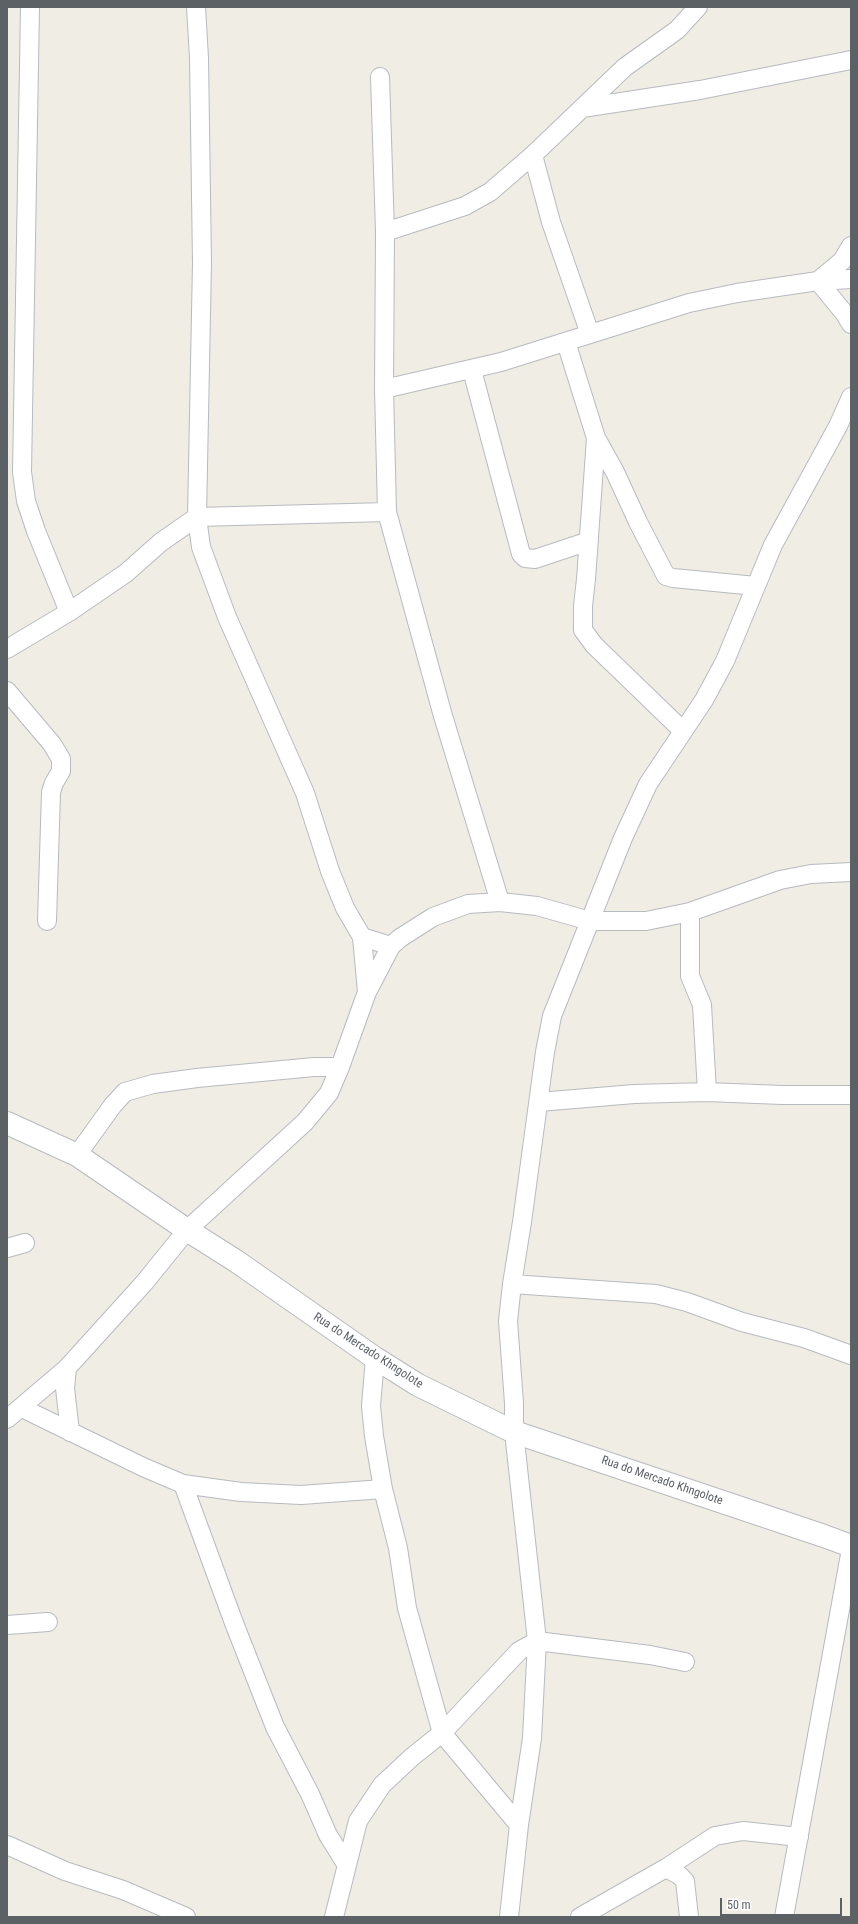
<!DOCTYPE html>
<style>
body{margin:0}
#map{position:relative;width:858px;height:1924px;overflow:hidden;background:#f0ede5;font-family:"Roboto Condensed",sans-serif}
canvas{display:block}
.frame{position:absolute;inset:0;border:8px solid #5c6166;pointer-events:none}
.scale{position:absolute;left:720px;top:1898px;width:122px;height:18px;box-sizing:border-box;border:2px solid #5c6166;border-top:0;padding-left:5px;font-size:12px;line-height:14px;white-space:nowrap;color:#5c6166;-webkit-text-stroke:3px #fff;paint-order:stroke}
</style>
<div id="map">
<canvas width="858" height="1924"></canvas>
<div class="frame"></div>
<div class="scale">50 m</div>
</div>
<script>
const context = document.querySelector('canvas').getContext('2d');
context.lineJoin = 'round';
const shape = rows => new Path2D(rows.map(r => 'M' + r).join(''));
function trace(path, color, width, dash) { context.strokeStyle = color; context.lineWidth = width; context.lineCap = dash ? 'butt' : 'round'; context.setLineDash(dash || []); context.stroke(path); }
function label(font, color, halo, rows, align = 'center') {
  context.font = font + ' "Roboto Condensed",sans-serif'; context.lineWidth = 4; context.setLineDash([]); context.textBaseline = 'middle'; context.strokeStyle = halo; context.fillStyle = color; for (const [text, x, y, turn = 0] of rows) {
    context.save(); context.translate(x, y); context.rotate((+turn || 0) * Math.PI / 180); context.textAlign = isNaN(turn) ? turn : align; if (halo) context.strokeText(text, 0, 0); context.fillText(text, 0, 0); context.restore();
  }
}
const minor = shape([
 [30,7,22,472,26,501,36,531,69,612],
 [196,7,199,58,202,263,197,517,201,547,227,617,305,793,330,871,345,908,362,937,367,992],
 [380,77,385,232,384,389,387,512,443,716,500,902],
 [582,108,700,90,851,60],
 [533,155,551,222,590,334],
 [385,232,465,206,490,192,533,155,625,67,677,30,698,7],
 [851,246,842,261,818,281,845,314,851,324],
 [566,342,596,438,586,579,583,606,583,630,594,645,683,731],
 [472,370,521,554,525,558,535,559,589,541],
 [384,389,501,362,689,303,737,293,818,281,851,279],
 [596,438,615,472,638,522,666,576,673,578,756,586],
 [7,649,69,612,126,573,161,542,197,517,387,512],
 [7,691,52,744,61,759,61,771,54,783,51,792,47,921],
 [690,912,690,976,702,1005,707,1092],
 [362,937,391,946],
 [539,1102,634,1094,707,1092,782,1095,851,1095],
 [77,1155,113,1105,125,1092,153,1084,197,1078,314,1067,340,1067,367,992,391,946,400,938,433,917,468,904,500,902,537,906,590,921,646,921,690,912,780,880,811,874,851,872],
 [7,1248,25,1243],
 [512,1284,656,1294,687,1302,742,1322,804,1338,851,1355],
 [375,1358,371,1406,374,1436,383,1489,398,1548,407,1608,442,1733,519,1825],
 [67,1368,65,1388,70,1432],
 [22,1408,143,1467,183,1484,241,1492,301,1495,383,1489],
 [7,1419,67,1368,144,1283,187,1230,305,1122,329,1093,340,1067],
 [183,1484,234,1623,275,1727,310,1794,328,1835,346,1864],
 [7,1625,48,1622],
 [7,1845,65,1871,123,1890,186,1917],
 [666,1868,679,1875,685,1881,689,1917],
 [334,1917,358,1821,382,1785,412,1757,442,1733,519,1651,537,1641,650,1655,685,1662],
 [509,1917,519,1825,532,1738,537,1641,514,1432,514,1403,508,1321,512,1284,522,1222,545,1052,552,1016,623,838,648,784,704,700,725,661,773,545,838,426,851,397],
 [580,1917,666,1868,715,1836,743,1831,799,1837],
 [784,1917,851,1549]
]);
const tertiary = shape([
 [7,1123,77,1155,187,1230,236,1261,375,1358,418,1385,514,1432,824,1536,851,1546]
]);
trace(minor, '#b7babf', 20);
trace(tertiary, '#b7babf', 24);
trace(minor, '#fff', 18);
trace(tertiary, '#fff', 22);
label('12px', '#5c6166', '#fff', [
 ["Rua do Mercado Khngolote",368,1351,33],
 ["Rua do Mercado Khngolote",662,1481,19]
]);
</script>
